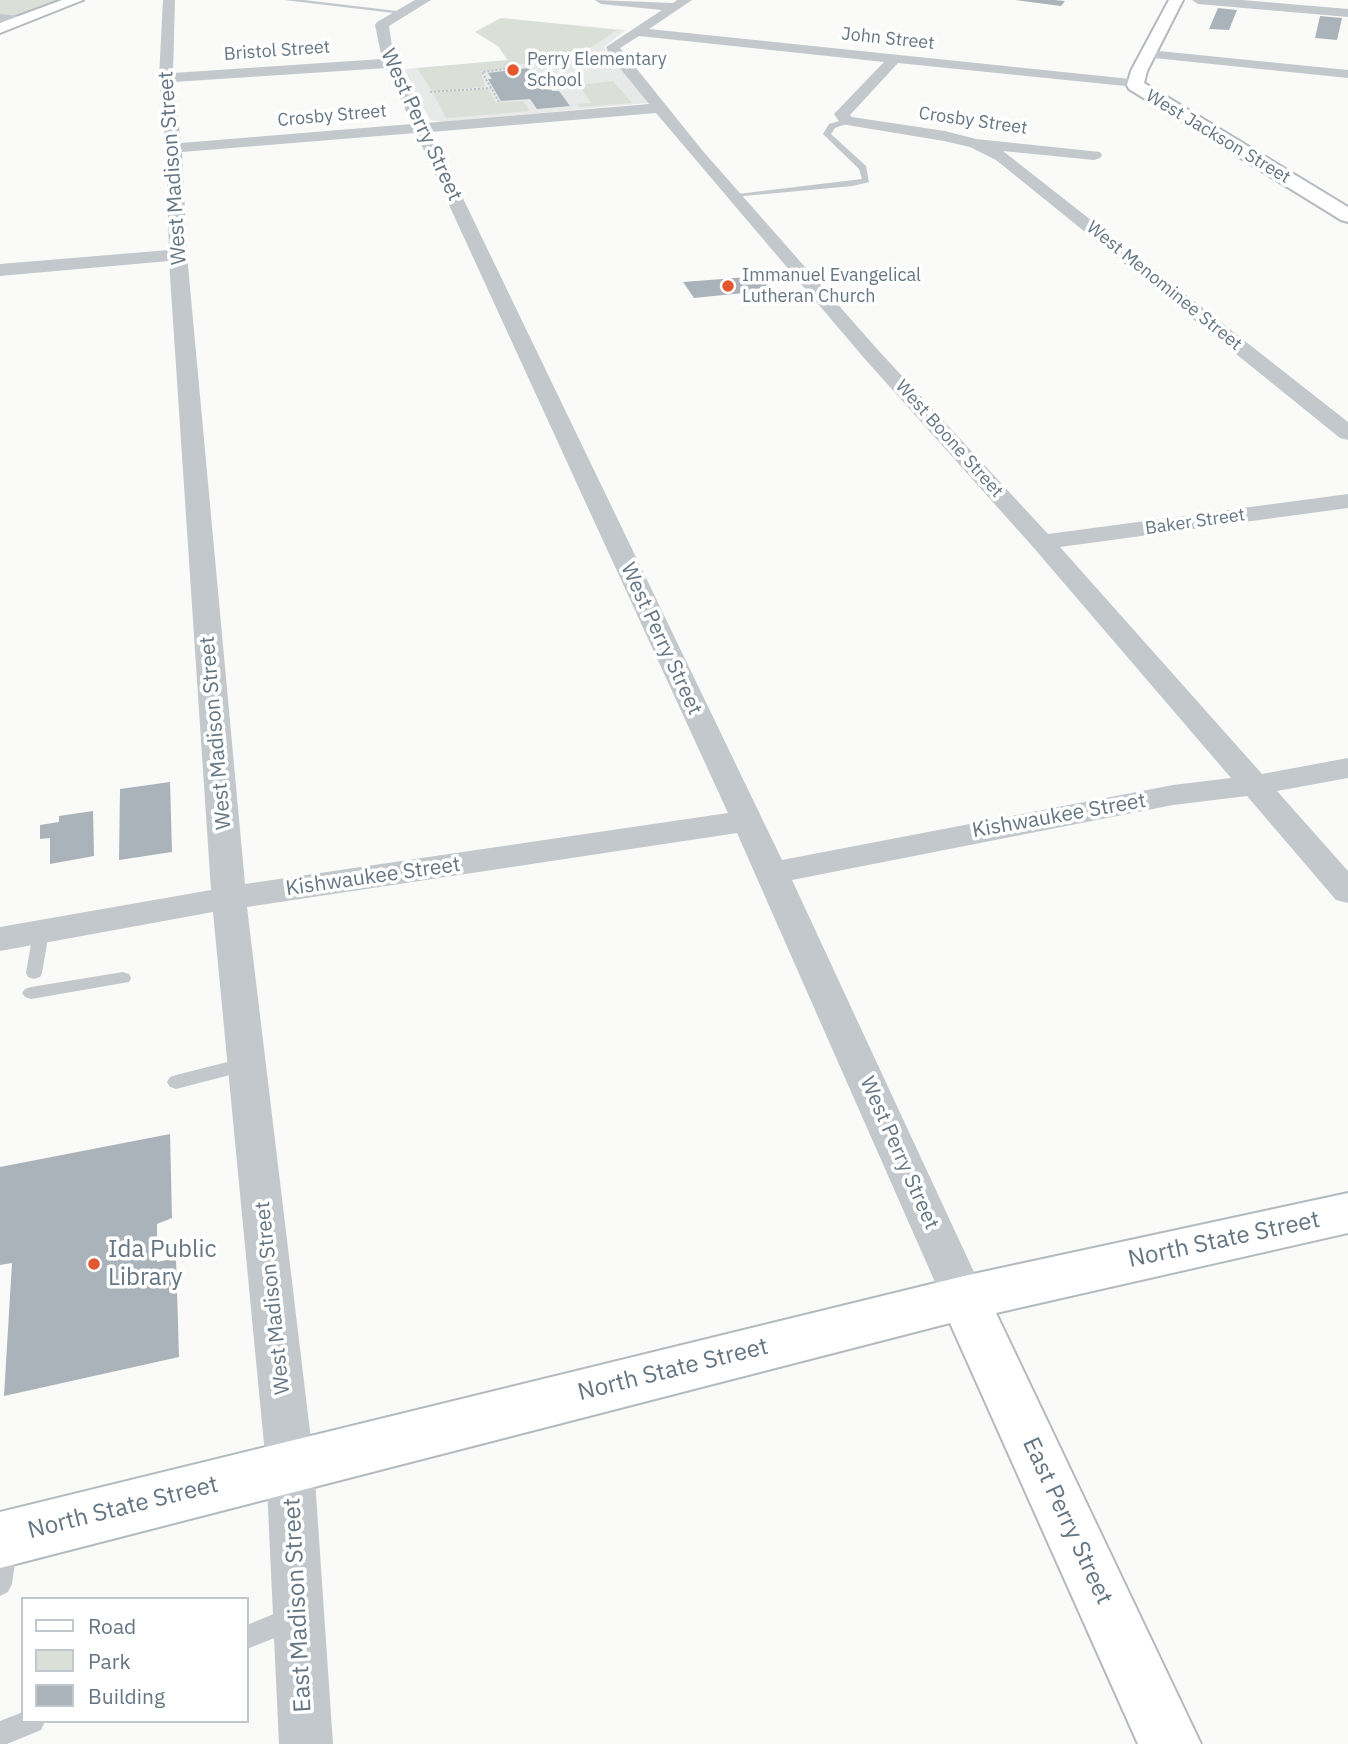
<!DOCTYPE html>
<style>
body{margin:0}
#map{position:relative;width:1348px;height:1744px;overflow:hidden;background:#fafaf8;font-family:"IBM Plex Sans",sans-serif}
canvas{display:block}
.legend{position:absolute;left:21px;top:1597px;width:228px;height:126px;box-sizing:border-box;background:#fff;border:2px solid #c1c8cd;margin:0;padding:9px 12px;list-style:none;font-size:21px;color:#657683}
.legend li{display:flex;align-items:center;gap:14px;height:35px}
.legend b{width:35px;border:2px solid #c1c8cd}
</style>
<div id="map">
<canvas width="1348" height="1744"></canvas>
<ul class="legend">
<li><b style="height:9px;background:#fff"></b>Road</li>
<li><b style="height:19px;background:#dadfd7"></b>Park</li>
<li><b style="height:19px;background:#aab3b9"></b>Building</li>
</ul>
</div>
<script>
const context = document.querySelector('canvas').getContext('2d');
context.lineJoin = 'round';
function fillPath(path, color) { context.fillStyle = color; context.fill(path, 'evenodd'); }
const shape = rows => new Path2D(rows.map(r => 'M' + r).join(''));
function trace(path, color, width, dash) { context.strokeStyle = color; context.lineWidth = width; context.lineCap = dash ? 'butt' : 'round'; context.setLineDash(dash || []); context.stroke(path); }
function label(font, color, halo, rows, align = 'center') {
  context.font = font + ' "IBM Plex Sans",sans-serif'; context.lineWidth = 7; context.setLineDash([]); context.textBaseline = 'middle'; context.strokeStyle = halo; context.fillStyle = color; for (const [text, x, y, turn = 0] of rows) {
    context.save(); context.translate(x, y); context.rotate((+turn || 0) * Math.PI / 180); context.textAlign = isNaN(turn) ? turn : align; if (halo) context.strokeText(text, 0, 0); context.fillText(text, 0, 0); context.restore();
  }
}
fillPath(shape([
 [501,18,626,30,604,47,648,103,442,122,430,120,404,69,508,61,498,46,475,32]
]), '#e8e9e9');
fillPath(shape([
 [0,0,77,0,0,28],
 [501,18,617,30,588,49,596,58,512,65,513,68,480,71,485,86,433,92,417,68,508,60,498,46,475,32],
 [613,81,632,103,580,107,578,104,591,103,579,85],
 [488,89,496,103,523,101,530,111,446,118,433,93]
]), '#dadfd7');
fillPath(shape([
 [1015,0,1054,0,1065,1,1061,6],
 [1218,8,1237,10,1229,30,1209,29],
 [1320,16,1342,18,1337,40,1315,38],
 [528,68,544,86,548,86,552,91,559,91,570,106,537,109,530,99,501,101,488,79,492,79,488,73],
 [762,276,773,290,694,298,683,282],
 [170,782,172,852,119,860,120,789],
 [93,811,94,856,50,864,50,838,40,839,40,825,59,822,59,816],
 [170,1134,172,1218,157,1224,157,1262,176,1258,179,1357,4,1396,12,1263,0,1265,0,1167]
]), '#aab3b9');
const secondary = shape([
 [62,0,83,0,0,33,0,23,62,0],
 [1169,0,1183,0,1147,71,1144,83,1348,207,1348,222,1341,220,1129,89,1127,85,1131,71,1169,0],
 [1348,1193,1348,1233,996,1313,1201,1744,1138,1744,950,1323,0,1568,0,1512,964,1276,1348,1193]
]);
trace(secondary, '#b3babf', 4);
trace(shape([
 [430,92,491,88],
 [499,102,482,72,513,68]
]), '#bbbfc2', 2, [2, 2]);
fillPath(shape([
 [284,0,304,0,405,12,402,14,284,0],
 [846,119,849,123,835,128,831,134,866,166,869,182,853,186,733,197,729,195,862,179,859,169,823,134,829,124,846,119],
 [41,926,49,932,42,973,40,977,34,979,28,977,26,973,33,932,41,926],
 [123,972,129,974,131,978,129,982,31,999,25,997,22,993,25,989,31,987,123,972],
 [247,1057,253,1059,256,1064,253,1069,176,1089,170,1087,167,1082,170,1077,176,1075,247,1057],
 [5,1536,13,1540,17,1548,12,1584,8,1592,0,1596,0,1538,5,1536],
 [293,1606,302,1609,305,1618,302,1627,247,1649,247,1625,293,1606],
 [23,1712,23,1721,45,1721,41,1730,7,1744,0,1744,0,1721,23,1712]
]), '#c3c8cc');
fillPath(shape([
 [163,0,175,0,173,73,382,59,375,25,377,22,415,0,431,0,389,26,393,53,426,123,649,104,610,56,606,47,662,10,601,4,595,0,673,3,677,0,692,0,649,29,1140,80,1142,83,1140,86,1135,87,898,63,850,115,852,117,945,131,976,139,1100,152,1102,155,1100,158,1094,160,1003,151,1348,422,1348,440,1340,438,996,160,970,147,944,141,841,124,834,114,884,62,639,36,620,48,702,150,878,350,1048,534,1348,494,1348,508,1060,547,1262,774,1348,758,1348,778,1277,791,1348,871,1348,903,1336,900,1247,796,1173,805,792,880,986,1298,979,1311,964,1317,949,1311,942,1298,737,833,247,907,314,1465,333,1744,279,1744,266,1465,213,912,0,951,0,927,211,890,169,261,0,276,0,264,169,250,166,148,159,78,163,0],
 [386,68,412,124,181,143,174,82,386,68],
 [656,113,864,358,1033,547,1231,778,1173,785,782,860,431,132,656,113],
 [416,133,728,813,245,884,187,255,182,152,416,133],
 [1192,0,1242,0,1348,9,1348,17,1198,4,1192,0],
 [0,14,20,16,27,20,20,24,0,22,0,14],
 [1149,50,1348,70,1348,78,1144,57,1144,51,1149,50]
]), '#c3c8cc');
fillPath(secondary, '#fff');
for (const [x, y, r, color] of [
 [513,70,7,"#e4572e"],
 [728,286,7,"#e4572e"],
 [94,1264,7,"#e4572e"]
]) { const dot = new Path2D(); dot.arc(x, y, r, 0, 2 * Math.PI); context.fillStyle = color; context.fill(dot); trace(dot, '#fff', 2.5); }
label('18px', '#657683', '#fff', [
 ["John Street",888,39,6],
 ["Bristol Street",277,51,-4],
 ["Crosby Street",332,116,-5],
 ["Crosby Street",973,121,8],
 ["West Jackson Street",1218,137,31],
 ["West Menominee Street",1164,286,39],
 ["West Boone Street",949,439,48],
 ["Baker Street",1195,522,-8]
]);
label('18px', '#657683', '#fff', [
 ["Perry Elementary",527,60],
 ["School",527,81],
 ["Immanuel Evangelical",742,276],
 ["Lutheran Church",742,297]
], 'left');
label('21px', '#657683', '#fff', [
 ["West Perry Street",421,125,65],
 ["West Madison Street",173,168,-94],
 ["West Perry Street",661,639,65],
 ["West Madison Street",216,733,-95],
 ["Kishwaukee Street",1059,816,-10],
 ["Kishwaukee Street",373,877,-8],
 ["West Perry Street",899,1153,66],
 ["West Madison Street",273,1298,-96]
]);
label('24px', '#657683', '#fff', [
 ["North State Street",1224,1240,-12],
 ["North State Street",673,1370,-14],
 ["North State Street",123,1508,-14],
 ["East Perry Street",1067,1521,65],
 ["East Madison Street",298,1605,-93]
]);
label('24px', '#657683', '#fff', [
 ["Ida Public",108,1250],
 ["Library",108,1278]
], 'left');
</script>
